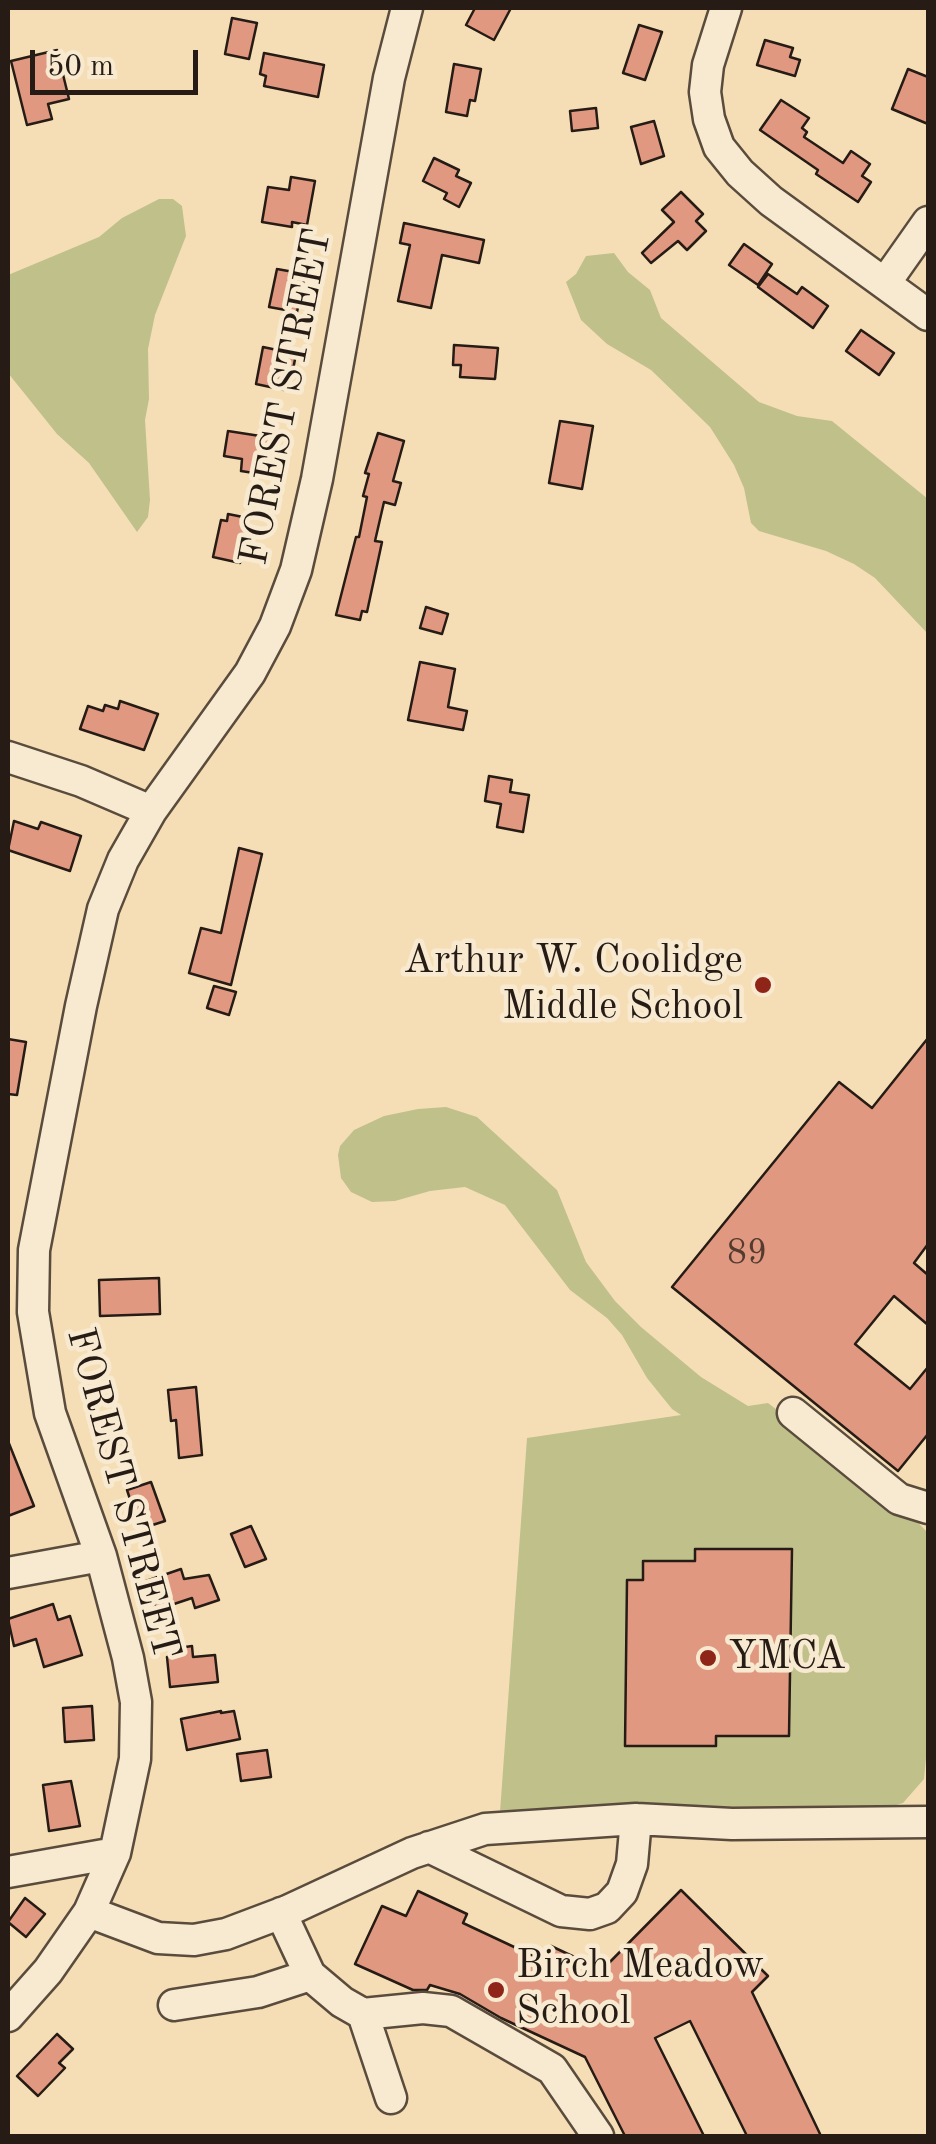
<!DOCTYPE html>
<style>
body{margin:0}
#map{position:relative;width:936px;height:2144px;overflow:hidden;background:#f5deb6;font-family:"Old Standard TT",serif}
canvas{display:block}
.frame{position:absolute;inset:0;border:10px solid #261c15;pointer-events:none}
.scale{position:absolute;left:30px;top:50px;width:168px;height:45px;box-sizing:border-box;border:5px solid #261c15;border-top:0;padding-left:12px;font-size:30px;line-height:35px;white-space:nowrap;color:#261c15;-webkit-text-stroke:8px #f8ead0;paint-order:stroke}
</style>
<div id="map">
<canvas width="936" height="2144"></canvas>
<div class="frame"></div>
<div class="scale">50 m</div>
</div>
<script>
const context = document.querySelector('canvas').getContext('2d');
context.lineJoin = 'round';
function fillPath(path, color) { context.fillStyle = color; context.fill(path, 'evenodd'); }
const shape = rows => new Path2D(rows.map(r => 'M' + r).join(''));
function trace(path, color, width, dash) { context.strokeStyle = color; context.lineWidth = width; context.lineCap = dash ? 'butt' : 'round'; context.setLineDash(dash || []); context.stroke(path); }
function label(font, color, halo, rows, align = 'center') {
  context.font = font + ' "Old Standard TT",serif'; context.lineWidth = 9; context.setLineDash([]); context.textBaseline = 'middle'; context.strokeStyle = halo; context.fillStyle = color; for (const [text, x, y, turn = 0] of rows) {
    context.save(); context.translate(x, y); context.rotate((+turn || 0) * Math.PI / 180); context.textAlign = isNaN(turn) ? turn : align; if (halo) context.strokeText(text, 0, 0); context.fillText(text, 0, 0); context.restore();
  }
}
fillPath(shape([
 [159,199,173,199,182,206,186,236,155,315,148,349,149,399,145,420,150,500,148,517,137,532,89,463,57,434,8,373,8,275,99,237,122,218],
 [614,253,628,272,650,290,661,318,759,402,797,416,832,421,928,499,928,634,875,578,854,564,826,551,759,531,751,523,744,488,734,465,710,427,651,370,607,344,581,320,566,282,576,274,586,256],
 [446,1107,477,1117,557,1190,586,1262,615,1301,641,1327,701,1377,748,1406,768,1403,902,1506,928,1533,928,1737,924,1779,903,1803,879,1810,500,1812,527,1438,681,1415,672,1409,647,1378,622,1335,607,1318,570,1290,505,1205,465,1187,430,1191,395,1201,372,1202,351,1192,341,1178,338,1155,340,1146,354,1130,384,1116,418,1109]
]), '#c0c08b');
const building = shape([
 [475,8,511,8,494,40,466,25,475,8],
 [232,18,257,23,249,59,225,54,232,18],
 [639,25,662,32,645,80,623,73,639,25],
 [765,40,793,48,790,57,800,60,795,76,757,65,765,40],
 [57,50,69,99,48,104,52,119,27,125,11,61,57,50],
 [264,53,324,65,318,97,264,86,266,76,260,74,264,53],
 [454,64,481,69,475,101,470,100,467,116,446,112,454,64],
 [908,69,928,77,928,124,892,109,908,69],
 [781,100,809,118,802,128,807,132,804,137,843,163,851,151,870,164,862,176,871,182,858,202,816,174,818,170,760,130,781,100],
 [596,108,598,128,572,131,570,111,596,108],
 [654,121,664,156,641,164,631,127,654,121],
 [434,158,459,170,456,176,471,183,459,207,444,199,447,193,423,181,434,158],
 [291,177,315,181,307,225,292,222,292,227,262,222,268,187,289,190,291,177],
 [681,192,703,214,696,221,706,231,687,250,678,241,651,263,642,253,674,222,662,210,681,192],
 [404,223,484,240,479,263,442,255,431,308,398,301,410,245,400,243,404,223],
 [744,244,772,264,758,285,729,265,744,244],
 [277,269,305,274,297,312,269,307,277,269],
 [768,274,797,294,802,287,828,306,813,328,758,287,768,274],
 [861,330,894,353,879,375,846,351,861,330],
 [454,345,498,348,495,379,460,377,461,365,453,365,454,345],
 [263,347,296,354,289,391,256,384,263,347],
 [560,421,593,426,582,489,549,483,560,421],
 [228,431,273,438,267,475,241,471,242,459,224,456,228,431],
 [378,433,404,441,393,481,401,483,395,505,384,502,375,541,382,542,367,612,362,611,360,620,336,615,356,537,359,537,367,497,363,496,369,474,365,473,378,433],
 [228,514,248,518,240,563,213,557,221,520,227,521,228,514],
 [426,607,448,614,442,634,420,628,426,607],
 [420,662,455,669,448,707,467,711,463,730,408,720,420,662],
 [120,701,158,714,144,750,80,729,88,706,103,711,105,705,118,709,120,701],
 [489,776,512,780,510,792,529,795,523,832,497,827,501,804,485,801,489,776],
 [14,821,38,829,41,822,81,836,70,871,8,850,14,821],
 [239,848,262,854,231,985,189,973,201,928,221,933,239,848],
 [214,986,236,992,229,1015,207,1008,214,986],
 [928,1038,928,1244,914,1263,928,1275,928,1325,894,1296,855,1344,910,1389,928,1367,928,1434,898,1471,672,1287,839,1082,872,1108,928,1038],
 [8,1039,26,1042,17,1095,8,1094,8,1039],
 [159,1278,160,1314,100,1316,99,1280,159,1278],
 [196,1387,202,1455,179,1458,176,1420,171,1421,168,1390,196,1387],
 [8,1441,34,1506,8,1516,8,1441],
 [151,1482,165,1521,140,1529,127,1490,151,1482],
 [251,1526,266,1559,245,1567,231,1534,251,1526],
 [695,1549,792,1549,789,1736,716,1736,716,1746,625,1746,627,1580,643,1580,643,1561,695,1561,695,1549],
 [181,1569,184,1579,209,1575,219,1600,195,1608,192,1598,156,1610,146,1581,181,1569],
 [53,1604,58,1620,70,1616,82,1655,44,1667,36,1639,14,1646,8,1619,53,1604],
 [192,1646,193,1657,215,1655,218,1682,170,1687,167,1657,172,1656,172,1649,192,1646],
 [92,1706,94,1740,65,1742,63,1708,92,1706],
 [221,1711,221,1713,234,1711,240,1739,187,1750,181,1719,221,1711],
 [267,1750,271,1777,241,1781,237,1754,267,1750],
 [71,1781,80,1826,49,1831,43,1785,71,1781],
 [681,1890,768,1976,752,1992,821,2136,747,2136,690,2021,655,2038,704,2136,625,2136,585,2057,501,2018,460,1994,430,1985,427,1990,413,1990,355,1964,382,1906,406,1916,418,1891,467,1914,463,1923,544,1961,551,1946,602,1970,681,1890],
 [25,1898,45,1914,26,1937,8,1922,25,1898],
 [57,2034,73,2049,59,2063,65,2068,38,2096,17,2076,57,2034]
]);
fillPath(building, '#e09980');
trace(building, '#261c15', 2.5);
const minor = shape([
 [726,8,708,65,705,92,709,119,719,147,740,173,771,201,928,315],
 [885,283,928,222],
 [8,757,81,781,151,811],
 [793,1413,899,1499,928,1508],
 [8,1573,101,1556],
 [429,1847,561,1911,590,1914,607,1908,622,1892,632,1864,636,1819],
 [8,1872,115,1853],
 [89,1912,158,1938,194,1940,226,1934,287,1911,412,1853,485,1829,636,1819,732,1824,928,1822],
 [281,1913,310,1975,342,2002,363,2014,391,2098],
 [174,2005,258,1992,310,1975],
 [363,2014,423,2008,451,2011,552,2069,598,2136],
 [8,2016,48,1971,89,1912,115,1853,135,1759,136,1702,128,1658,101,1556,50,1413,33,1312,34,1250,81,1006,103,909,123,860,151,811,250,673,275,626,296,570,317,479,389,78,407,8]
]);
trace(minor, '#5a4c3d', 35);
trace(minor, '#f8ead0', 30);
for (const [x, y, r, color] of [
 [763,985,10,"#8f2418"],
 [708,1658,10,"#8f2418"],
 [496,1990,10,"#8f2418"]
]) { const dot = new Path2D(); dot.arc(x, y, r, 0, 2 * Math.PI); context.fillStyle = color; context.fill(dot); trace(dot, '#f8ead0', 4); }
label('35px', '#543b30', null, [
 ["89",747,1254]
]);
label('40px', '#261c15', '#f8ead0', [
 ["FOREST STREET",287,397,-79],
 ["FOREST STREET",122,1494,75]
]);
label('40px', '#261c15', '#f8ead0', [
 ["Arthur W. Coolidge",743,962,"right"],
 ["Middle School",743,1008,"right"],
 ["YMCA",728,1658],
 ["Birch Meadow",516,1967],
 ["School",516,2013]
], 'left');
</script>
